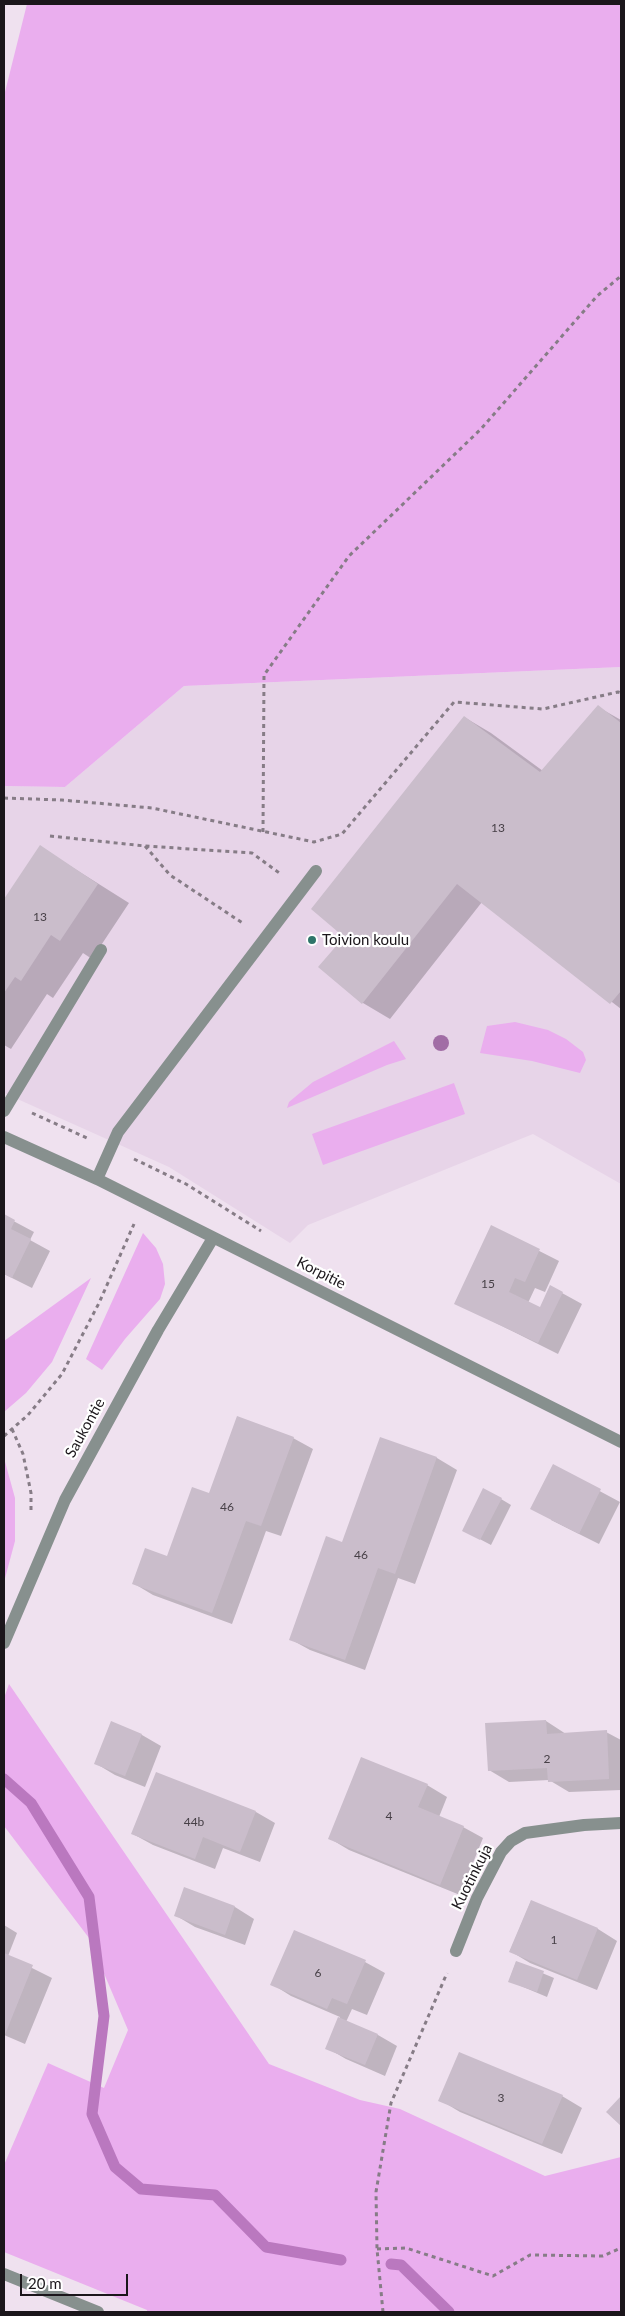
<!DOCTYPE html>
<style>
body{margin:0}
#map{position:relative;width:625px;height:2316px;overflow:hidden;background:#efe1ef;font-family:Lato,sans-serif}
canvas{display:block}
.frame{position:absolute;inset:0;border:5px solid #1b161b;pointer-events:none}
.scale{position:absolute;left:20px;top:2274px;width:108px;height:22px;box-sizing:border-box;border:2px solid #1b161b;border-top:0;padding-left:6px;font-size:15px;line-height:18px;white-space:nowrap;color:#1b161b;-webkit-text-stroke:4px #fff;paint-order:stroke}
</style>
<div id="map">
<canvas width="625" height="2316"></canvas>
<div class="frame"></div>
<div class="scale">20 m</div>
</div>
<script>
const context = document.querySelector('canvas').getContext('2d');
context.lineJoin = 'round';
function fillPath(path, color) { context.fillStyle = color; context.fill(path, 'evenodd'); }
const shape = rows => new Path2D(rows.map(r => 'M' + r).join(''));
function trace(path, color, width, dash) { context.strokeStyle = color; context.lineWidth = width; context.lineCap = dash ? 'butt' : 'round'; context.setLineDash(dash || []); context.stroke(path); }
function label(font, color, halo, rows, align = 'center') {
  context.font = font + ' Lato,sans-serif'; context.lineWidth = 4.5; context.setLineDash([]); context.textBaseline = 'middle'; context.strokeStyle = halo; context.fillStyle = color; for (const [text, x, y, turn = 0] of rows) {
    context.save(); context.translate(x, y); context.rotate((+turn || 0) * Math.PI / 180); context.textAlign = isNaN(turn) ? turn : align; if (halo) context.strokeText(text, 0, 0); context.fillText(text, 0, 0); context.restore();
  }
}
fillPath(shape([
 [621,667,621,1184,533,1134,308,1225,290,1243,169,1167,4,1093,4,786,65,787,184,686]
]), '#e7d4e8');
fillPath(shape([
 [27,4,621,4,621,667,184,686,65,787,4,786,4,96],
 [515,1022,548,1030,566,1039,583,1052,586,1060,580,1073,532,1061,480,1053,487,1026],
 [394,1041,406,1059,387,1065,287,1108,289,1102,313,1082],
 [454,1083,465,1114,323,1165,312,1134],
 [143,1233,156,1248,163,1264,165,1284,160,1299,125,1339,102,1370,86,1359],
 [91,1278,52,1362,26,1393,4,1412,4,1341],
 [4,1458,15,1498,15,1541,4,1582],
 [9,1684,269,2064,360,2100,400,2109,545,2176,621,2157,621,2312,147,2312,147,2310,4,2252,4,2165,48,2063,104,2088,128,2030,89,1938,4,1826,4,1698]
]), '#eaaeee');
fillPath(shape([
 [598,707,621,720,621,1009,482,902,390,1019,363,1003,320,967,346,936,464,717,491,733,543,771],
 [40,847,129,903,92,959,83,953,53,998,47,994,11,1049,4,1045,4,901],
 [4,1216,34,1232,30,1240,50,1251,32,1288,4,1274],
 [492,1227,559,1261,545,1292,535,1288,528,1303,540,1308,562,1293,582,1304,558,1354,456,1303],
 [293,1438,313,1449,281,1536,266,1531,232,1624,153,1595,133,1583,168,1557,210,1494],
 [381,1439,437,1458,457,1470,415,1584,398,1578,365,1670,310,1650,290,1639,343,1543],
 [553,1466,620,1502,599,1544,551,1520],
 [501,1499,511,1505,491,1545,472,1535],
 [546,1721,566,1734,606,1732,621,1740,621,1790,569,1792,549,1780,509,1782,489,1770],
 [112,1723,142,1735,161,1746,145,1787,115,1775,95,1763],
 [427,1785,447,1797,439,1817,463,1827,483,1838,460,1895,349,1850,329,1838],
 [256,1812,275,1823,260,1862,223,1848,215,1869,153,1845,133,1834],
 [185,1889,235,1907,254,1919,245,1945,195,1927,175,1915],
 [531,1901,598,1929,617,1941,597,1990,530,1963,510,1951],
 [4,1925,17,1933,8,1956,52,1978,25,2044,4,2035],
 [365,1962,385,1973,367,2015,352,2009,346,2022,378,2035,397,2046,385,2076,346,2059,327,2048,340,2017,291,1996,272,1984],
 [516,1962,554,1978,547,1997,509,1981],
 [562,2096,582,2108,562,2154,460,2112,440,2100]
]), '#0003');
trace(shape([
 [4,1779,31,1803,89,1897,104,2016,92,2114,115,2167,141,2189,215,2195,266,2247,341,2260],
 [391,2264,401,2265,449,2312]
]), '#ba78bf', 11);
fillPath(shape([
 [598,705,621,723,621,991,610,1004,457,884,362,1004,318,967,344,937,311,909,464,716,540,772],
 [40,845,98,884,60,941,51,935,21,981,15,977,4,993,4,899],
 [4,1214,15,1220,11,1229,31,1239,12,1278,4,1274],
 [491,1225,540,1249,525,1282,515,1278,509,1292,540,1307,550,1285,563,1292,538,1343,454,1304],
 [237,1416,294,1437,261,1526,246,1521,212,1613,132,1584,145,1548,167,1556,192,1487,209,1493],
 [380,1437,437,1457,395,1574,378,1568,345,1660,289,1640,326,1536,342,1542],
 [553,1464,601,1489,579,1534,530,1509],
 [483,1488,502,1498,480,1540,462,1531],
 [546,1720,547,1734,607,1730,609,1779,548,1782,547,1768,488,1771,485,1723],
 [111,1721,142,1734,125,1776,94,1764],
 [361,1757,428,1784,418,1807,464,1826,440,1885,328,1839],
 [156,1772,256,1811,240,1852,203,1837,195,1859,131,1834],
 [184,1887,235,1906,225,1935,174,1916],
 [531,1900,598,1928,577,1980,509,1952],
 [294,1930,366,1960,347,2004,332,1998,327,2009,270,1985],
 [4,1953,33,1965,4,2037],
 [516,1961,544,1971,537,1992,508,1982],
 [338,2017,378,2034,365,2065,325,2049],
 [459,2052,563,2095,542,2144,438,2101],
 [621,2096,621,2126,606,2112]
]), '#cabdcb');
trace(shape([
 [4,798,62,800,152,808,314,842,342,834,454,702,543,709,618,692,621,693],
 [263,832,264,675,349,556,481,429,597,296,621,276],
 [50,836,145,846,252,853,282,875],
 [145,846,170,875,244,924],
 [32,1113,87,1138],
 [134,1159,186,1184,261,1231],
 [12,1429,23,1454,31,1493,31,1513],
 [4,1436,28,1415,62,1374,99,1303,134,1224],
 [377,2249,406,2248,493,2276,530,2255,603,2256,621,2248],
 [383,2312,377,2249,376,2192,391,2103,447,1973]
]), '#867c86', 3, [4, 4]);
trace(shape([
 [4,1111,101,950],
 [4,1137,97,1179,621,1442],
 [97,1179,118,1132,316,871],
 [4,1643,65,1500,158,1330,213,1238],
 [456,1951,477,1898,501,1852,511,1841,525,1833,584,1825,621,1823],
 [4,2274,98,2312]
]), '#87908e', 12);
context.fillStyle = '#a16da5';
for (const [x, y] of [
 [441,1043]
]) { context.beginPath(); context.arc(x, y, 8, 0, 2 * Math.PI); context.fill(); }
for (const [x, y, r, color] of [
 [312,940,5,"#2f756a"]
]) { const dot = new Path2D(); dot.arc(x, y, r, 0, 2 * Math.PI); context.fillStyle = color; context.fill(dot); trace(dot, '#fff', 2); }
label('12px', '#474047', null, [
 ["13",498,828],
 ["13",40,917],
 ["15",488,1284],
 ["46",227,1507],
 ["46",361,1555],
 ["2",547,1759],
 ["4",389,1816],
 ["44b",194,1822],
 ["1",554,1940],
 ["6",318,1973],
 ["3",501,2098]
]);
label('15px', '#1b161b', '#fff', [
 ["Toivion koulu",322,940]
], 'left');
label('15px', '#1b161b', '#fff', [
 ["Korpitie",321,1273,27],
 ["Saukontie",85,1428,-61],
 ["Kuotinkuja",472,1877,-63]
]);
</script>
